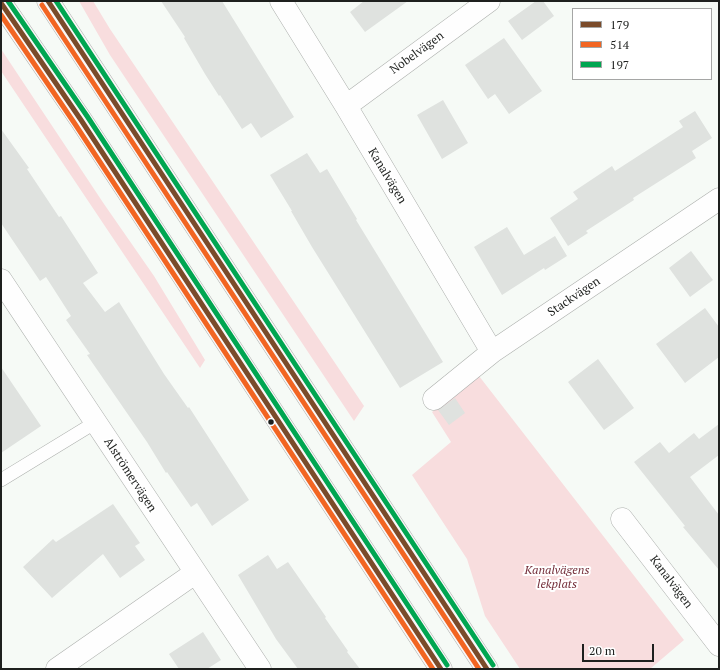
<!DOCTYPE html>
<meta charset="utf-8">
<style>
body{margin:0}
#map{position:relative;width:720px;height:670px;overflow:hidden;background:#f6faf6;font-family:"PT Serif",serif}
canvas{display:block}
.frame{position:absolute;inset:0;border:2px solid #1e201e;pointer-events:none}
.legend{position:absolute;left:572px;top:8px;width:140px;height:72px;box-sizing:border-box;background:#fff;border:1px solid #a5a6a5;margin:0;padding:5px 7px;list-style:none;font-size:12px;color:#1e201e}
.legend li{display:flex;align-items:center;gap:8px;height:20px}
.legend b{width:20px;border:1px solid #a5a6a5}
.scale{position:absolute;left:582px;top:644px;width:72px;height:18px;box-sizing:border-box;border:2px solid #1e201e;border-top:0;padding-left:5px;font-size:12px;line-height:14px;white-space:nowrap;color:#1e201e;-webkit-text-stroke:3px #fff;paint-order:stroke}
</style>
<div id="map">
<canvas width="720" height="670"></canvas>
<div class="frame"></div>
<ul class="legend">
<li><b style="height:5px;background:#7a4b2a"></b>179</li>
<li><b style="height:5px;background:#f26522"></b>514</li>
<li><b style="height:5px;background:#00a651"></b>197</li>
</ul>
<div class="scale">20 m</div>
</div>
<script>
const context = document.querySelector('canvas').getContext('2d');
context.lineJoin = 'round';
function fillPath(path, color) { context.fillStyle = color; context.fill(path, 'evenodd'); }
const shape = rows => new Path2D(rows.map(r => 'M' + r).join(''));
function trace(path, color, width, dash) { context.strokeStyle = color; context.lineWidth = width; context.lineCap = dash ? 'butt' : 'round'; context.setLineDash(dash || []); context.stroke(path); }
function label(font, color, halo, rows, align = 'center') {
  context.font = font + ' "PT Serif",serif'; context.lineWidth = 4; context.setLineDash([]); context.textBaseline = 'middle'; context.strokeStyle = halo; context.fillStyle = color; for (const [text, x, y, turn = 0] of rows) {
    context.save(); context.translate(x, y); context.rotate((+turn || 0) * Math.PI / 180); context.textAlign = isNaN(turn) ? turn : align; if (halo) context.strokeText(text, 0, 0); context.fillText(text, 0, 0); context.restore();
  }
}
fillPath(shape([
 [79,1,93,1,110,29,364,406,354,421,110,55],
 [1,49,104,204,154,276,205,360,200,368,1,71],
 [479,376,684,640,650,669,520,669,485,616,467,559,412,475,451,442,432,412]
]), '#f8ddde');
fillPath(shape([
 [161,1,222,1,294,117,261,138,251,123,242,129,220,95,219,96,205,74,184,38,185,37],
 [364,1,408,1,365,32,350,12],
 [536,1,543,1,554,16,522,40,508,21],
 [504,38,542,91,509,114,495,94,488,99,465,65],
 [443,100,468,143,442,159,417,115],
 [695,111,712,138,692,151,696,158,633,198,634,200,586,231,588,233,568,246,550,218,578,199,573,192,612,166,615,171,683,127,679,121],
 [1,129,29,168,27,169,59,217,61,216,98,273,83,283,105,312,119,302,164,374,188,408,189,407,249,500,212,526,197,503,191,507,167,472,166,473,147,442,87,355,90,354,66,320,71,316,46,277,40,281,1,223],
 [307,153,320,173,327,169,357,219,356,220,443,362,400,388,312,247,291,211,292,211,270,175],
 [507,227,524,255,555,236,567,256,545,270,544,268,502,295,474,247],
 [691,251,713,280,690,297,669,268],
 [705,308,719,327,719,357,685,383,656,344],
 [598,359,634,408,604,430,568,382],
 [1,367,41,426,1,453],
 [455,398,465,413,449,425,438,410],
 [719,424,719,455,690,477,719,515,719,570,683,527,685,526,634,462,660,442,669,453,694,433,699,439],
 [113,504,140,543,135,546,145,560,120,578,103,554,52,598,23,567,53,539,56,542],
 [268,555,277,569,288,562,326,617,325,618,348,651,347,652,360,669,298,669,276,639,238,575],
 [203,632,221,660,207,669,179,669,169,654]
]), '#dfe2df');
const lane = shape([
 [1,480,96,422]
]);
const street = shape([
 [281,1,346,106,492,352],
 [346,106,489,1],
 [1,280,260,669],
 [434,399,492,352,719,199],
 [622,519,719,645],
 [57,669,195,573]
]);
const secondary = shape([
 [48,1,487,669],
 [1,3,81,120,441,669]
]);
trace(lane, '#acafac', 14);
trace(street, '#acafac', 23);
trace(secondary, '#acafac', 23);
trace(lane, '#fefefe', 13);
trace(street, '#fefefe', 22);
trace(secondary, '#f9f7f7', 22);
trace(shape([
 [48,1,487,669],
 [1,3,81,120,441,669]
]), '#7a4b2a', 5);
trace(shape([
 [42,5,479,669],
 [1,15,75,124,433,669]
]), '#f26522', 5);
trace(shape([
 [8,1,87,116,447,665],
 [56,1,493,665]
]), '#00a651', 5);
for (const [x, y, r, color] of [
 [271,422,3.5,"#1e201e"]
]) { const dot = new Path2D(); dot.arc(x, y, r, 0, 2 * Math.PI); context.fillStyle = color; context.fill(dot); trace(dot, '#fff', 1.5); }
label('12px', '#1e201e', '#fff', [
 ["Nobelvägen",417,53,-36],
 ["Kanalvägen",387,176,59],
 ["Stackvägen",574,297,-34],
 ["Alströmervägen",130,475,57],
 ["Kanalvägen",671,582,53]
]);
label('italic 12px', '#75303b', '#fff', [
 ["Kanalvägens",557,571],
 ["lekplats",557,585]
]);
</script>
